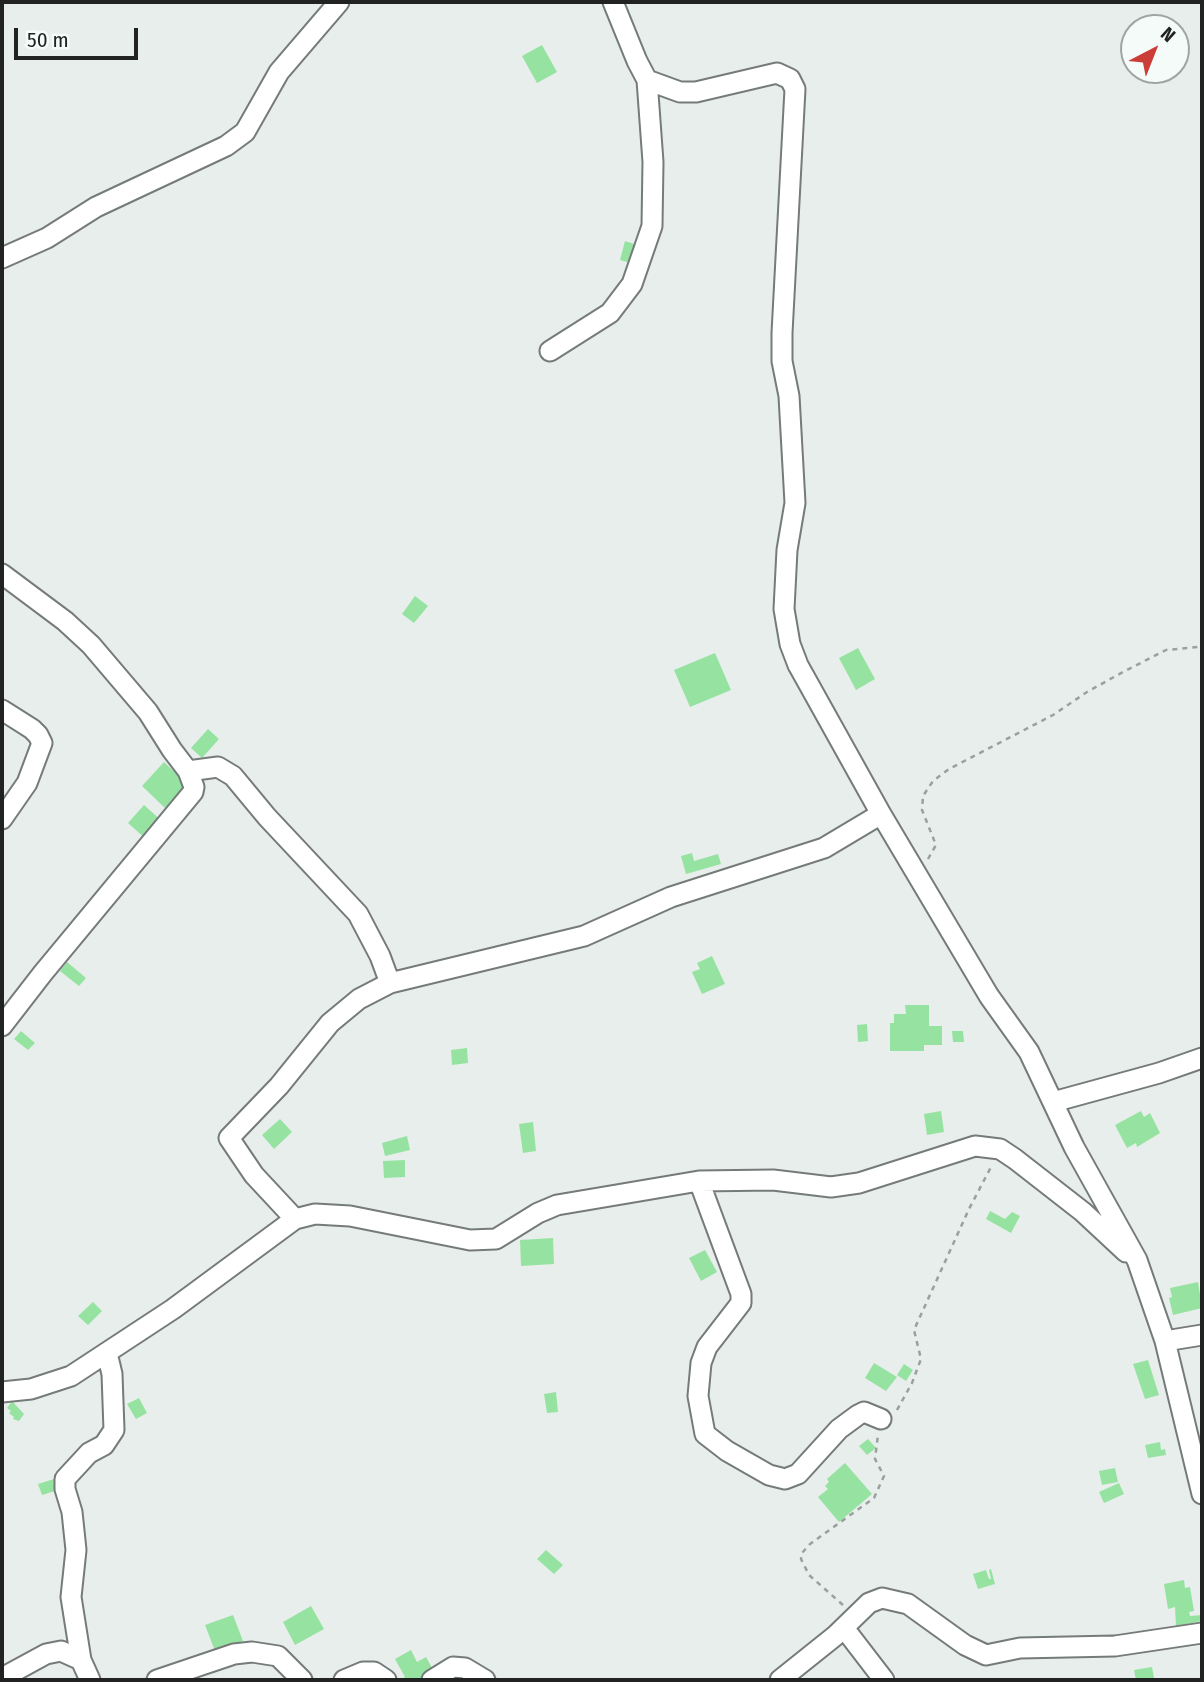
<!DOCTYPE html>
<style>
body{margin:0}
#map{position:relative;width:1204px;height:1682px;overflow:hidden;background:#e7eeec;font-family:"Fira Sans Condensed",sans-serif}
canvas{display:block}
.frame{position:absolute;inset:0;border:4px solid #212322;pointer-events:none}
.north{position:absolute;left:1120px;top:14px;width:70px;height:70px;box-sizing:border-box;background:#f5fbf9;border:2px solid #a0a5a3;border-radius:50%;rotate:42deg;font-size:19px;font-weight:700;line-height:28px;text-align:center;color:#212322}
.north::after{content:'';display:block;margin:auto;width:24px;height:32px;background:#cb3d37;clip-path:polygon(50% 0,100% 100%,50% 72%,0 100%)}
.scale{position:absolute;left:14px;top:28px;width:124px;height:32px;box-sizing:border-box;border:4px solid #212322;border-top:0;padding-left:9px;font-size:21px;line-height:24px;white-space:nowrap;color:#212322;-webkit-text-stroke:5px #f5fbf9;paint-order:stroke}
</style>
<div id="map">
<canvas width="1204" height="1682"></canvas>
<div class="frame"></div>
<div class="north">N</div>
<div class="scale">50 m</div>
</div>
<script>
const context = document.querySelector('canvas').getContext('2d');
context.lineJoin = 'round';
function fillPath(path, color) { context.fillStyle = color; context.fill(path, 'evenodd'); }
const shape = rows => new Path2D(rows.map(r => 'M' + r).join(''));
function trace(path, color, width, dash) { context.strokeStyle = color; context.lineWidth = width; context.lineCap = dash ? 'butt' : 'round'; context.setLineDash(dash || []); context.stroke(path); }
fillPath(shape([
 [542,45,557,72,537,83,522,56],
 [625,241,640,246,634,264,620,260],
 [415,596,428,606,414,623,402,614],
 [858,648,875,679,856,690,839,658],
 [715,653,731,690,690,707,674,670],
 [208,729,219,739,202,758,191,748],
 [164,762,187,784,165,808,142,786],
 [144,805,163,822,147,840,128,823],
 [692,853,694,861,718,854,721,864,686,874,681,856],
 [712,956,725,984,702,994,692,972,700,969,697,963],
 [67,962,86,978,79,986,60,971],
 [905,1005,929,1005,929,1026,942,1026,942,1045,924,1045,924,1051,890,1051,890,1023,894,1023,894,1014,906,1014],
 [867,1024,868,1041,858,1042,857,1025],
 [21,1031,35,1043,28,1050,14,1039],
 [952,1031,963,1031,964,1042,953,1042],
 [467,1048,468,1063,452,1065,451,1050],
 [941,1111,944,1132,927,1135,924,1114],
 [1141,1111,1144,1117,1150,1113,1160,1133,1137,1147,1136,1143,1127,1148,1115,1125],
 [280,1119,292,1132,274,1149,262,1135],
 [533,1122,536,1151,523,1153,519,1124],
 [407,1136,410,1150,385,1156,382,1143],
 [405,1160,405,1177,384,1178,383,1161],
 [990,1211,1005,1219,1012,1212,1020,1216,1011,1233,986,1219],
 [553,1238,554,1264,521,1266,520,1240],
 [705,1250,717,1272,701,1281,689,1258],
 [1198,1282,1202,1308,1173,1315,1169,1298,1172,1297,1170,1288],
 [93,1302,102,1311,88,1325,78,1316],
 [1148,1360,1159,1395,1145,1399,1133,1364],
 [874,1363,897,1377,886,1391,865,1378],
 [904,1364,913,1370,906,1381,897,1375],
 [556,1392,558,1412,547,1413,544,1394],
 [139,1398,147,1413,136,1419,127,1404],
 [12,1401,24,1414,19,1421,13,1419,14,1417,9,1413,11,1411,7,1408],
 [868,1439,876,1448,867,1455,859,1446],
 [1160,1442,1161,1450,1165,1449,1166,1455,1148,1458,1145,1445],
 [845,1463,872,1494,839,1522,818,1497,828,1489,825,1486,829,1482,827,1479],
 [1115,1468,1118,1482,1102,1485,1099,1471],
 [54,1479,58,1490,42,1495,38,1484],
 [1119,1483,1124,1494,1104,1503,1099,1492],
 [546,1550,563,1565,554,1574,537,1559],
 [991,1569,995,1584,978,1589,973,1574,986,1570,989,1579,991,1579,989,1570],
 [1184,1580,1185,1588,1190,1587,1194,1611,1189,1612,1190,1616,1202,1615,1202,1621,1176,1626,1175,1607,1168,1609,1164,1584],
 [311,1606,324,1629,295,1645,283,1622],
 [233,1615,243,1641,215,1651,205,1625],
 [411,1650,417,1662,426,1657,436,1675,427,1680,399,1680,405,1677,395,1659],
 [1152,1667,1154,1678,1136,1680,1134,1670]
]), '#96e3a1');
const street = shape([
 [613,2,637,61,647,80,680,92,696,92,777,73,790,79,795,89,782,333,782,361,789,396,795,503,787,550,784,609,790,644,798,665,881,814,989,996,1029,1052,1074,1147,1137,1260,1165,1341,1202,1494],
 [2,258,47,238,96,207,226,146,245,132,279,72,339,2],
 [550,351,610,313,632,284,652,226,653,162,647,80],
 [2,574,65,621,91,645,148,712,172,750,188,771,194,787,193,792,43,973,2,1026],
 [2,710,32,729,38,735,42,743,27,783,2,819],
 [188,771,218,767,233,776,267,817,358,914,380,956,390,983],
 [1053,1102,1159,1073,1202,1058],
 [699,1181,741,1294,741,1303,707,1347,701,1363,698,1396,705,1434,727,1451,769,1475,785,1479,798,1474,839,1429,858,1415,864,1412,881,1419],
 [295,1219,254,1175,229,1138,279,1086,330,1023,359,999,390,983,584,936,671,897,824,848,881,814],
 [1165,1341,1202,1335],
 [2,1392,31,1389,71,1376,173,1309,295,1219,315,1214,350,1216,470,1240,496,1239,538,1213,557,1205,699,1181,773,1180,831,1187,859,1183,975,1146,1000,1149,1015,1159,1083,1212,1126,1252],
 [844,1628,884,1680],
 [2,1678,46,1654,61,1651,81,1660],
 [90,1680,81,1660,71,1597,76,1550,72,1512,65,1489,65,1479,89,1453,104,1445,114,1430,112,1374,107,1353],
 [157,1680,234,1654,252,1652,278,1656,302,1680],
 [344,1680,363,1672,374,1672,386,1680],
 [432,1680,453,1667,465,1668,485,1680],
 [780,1680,835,1636,869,1603,882,1598,908,1604,965,1645,986,1655,1020,1648,1115,1646,1202,1633]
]);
trace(street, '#757b79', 23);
trace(shape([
 [928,859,936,845,922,810,923,796,933,781,949,769,1053,715,1087,692,1123,672,1166,650,1197,647,1202,644],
 [897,1410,912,1383,921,1359,914,1330,969,1209,991,1167],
 [843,1605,809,1575,801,1559,802,1553,810,1544,874,1498,884,1476,875,1459,878,1435]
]), '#9ba09e', 2.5, [5, 5]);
trace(street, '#fff', 19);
</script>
